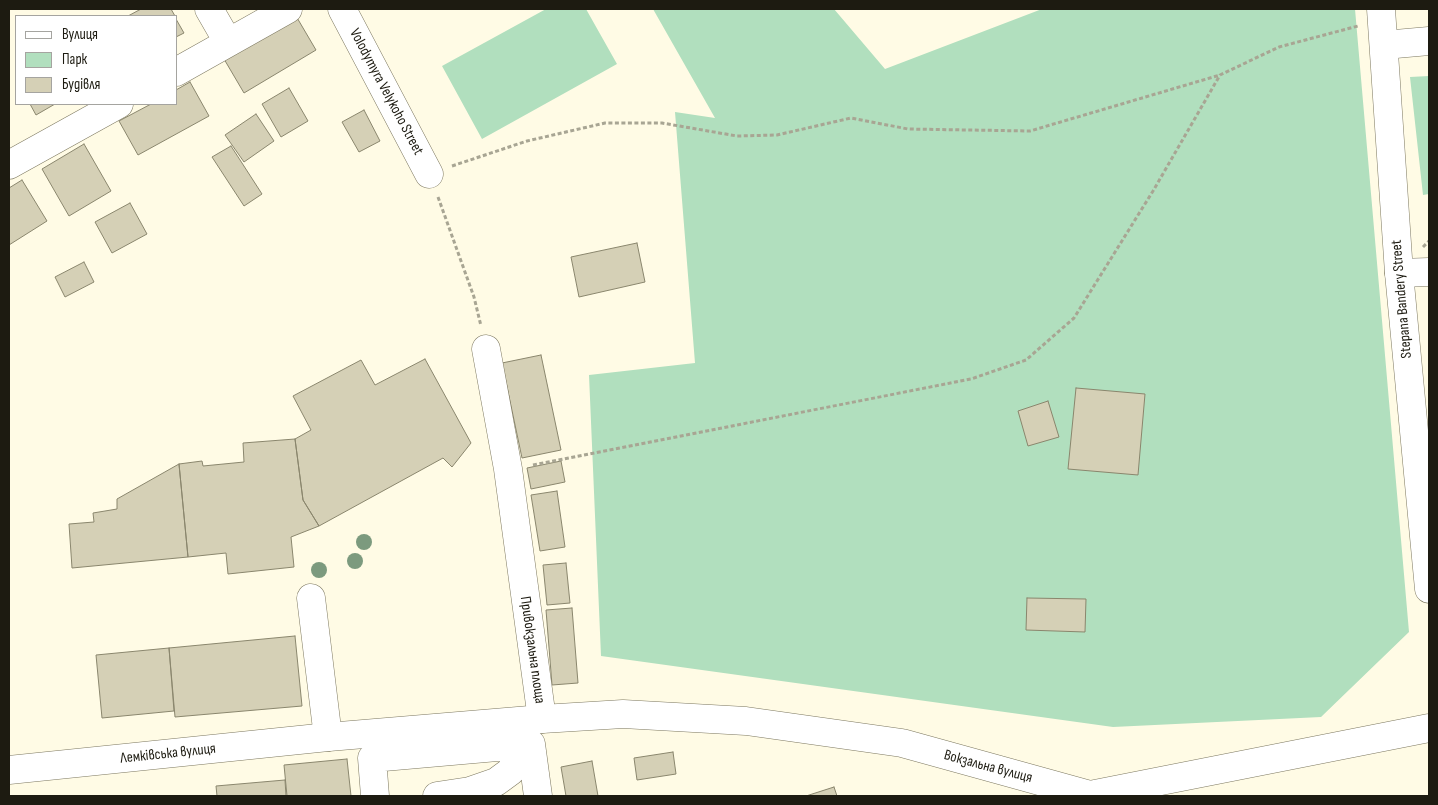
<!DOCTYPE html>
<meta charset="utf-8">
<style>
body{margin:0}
#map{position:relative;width:1438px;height:805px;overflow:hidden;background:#fffbe5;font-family:"Sofia Sans Condensed",sans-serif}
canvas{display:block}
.frame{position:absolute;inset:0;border:10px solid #1d1b11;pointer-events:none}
.legend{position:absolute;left:15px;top:15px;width:162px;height:90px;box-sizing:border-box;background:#fff;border:1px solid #a5a4a0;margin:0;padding:6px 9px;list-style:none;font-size:15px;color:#1d1b11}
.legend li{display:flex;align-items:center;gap:10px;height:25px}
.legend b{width:25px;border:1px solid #a5a4a0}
</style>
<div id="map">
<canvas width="1438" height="805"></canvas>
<div class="frame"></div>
<ul class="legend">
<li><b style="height:6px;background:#fff"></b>Вулиця</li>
<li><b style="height:14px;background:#b1dfbe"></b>Парк</li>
<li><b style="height:14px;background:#d5d0b6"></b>Будівля</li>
</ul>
</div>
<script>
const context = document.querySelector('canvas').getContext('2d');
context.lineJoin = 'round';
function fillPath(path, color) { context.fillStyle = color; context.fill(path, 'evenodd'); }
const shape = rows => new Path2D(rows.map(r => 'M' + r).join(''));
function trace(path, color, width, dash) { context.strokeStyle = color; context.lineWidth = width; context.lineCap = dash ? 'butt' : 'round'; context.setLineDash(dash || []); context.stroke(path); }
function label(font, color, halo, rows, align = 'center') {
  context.font = font + ' "Sofia Sans Condensed",sans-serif'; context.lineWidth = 4.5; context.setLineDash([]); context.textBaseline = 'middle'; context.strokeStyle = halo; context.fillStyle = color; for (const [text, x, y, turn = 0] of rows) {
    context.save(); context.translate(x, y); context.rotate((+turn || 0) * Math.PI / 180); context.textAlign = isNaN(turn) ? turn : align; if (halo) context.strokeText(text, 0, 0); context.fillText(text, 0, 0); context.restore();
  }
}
fillPath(shape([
 [546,9,586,9,617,64,482,139,442,66],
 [653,9,834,9,885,69,1042,9,1355,9,1409,632,1321,717,1113,727,601,656,589,375,695,363,675,112,715,118],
 [1429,76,1429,194,1423,195,1410,77]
]), '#b1dfbe');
const building = shape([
 [141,9,171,9,175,16,128,16,141,9],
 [296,16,316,50,244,93,224,59,296,16],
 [176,19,184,33,176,37,176,19],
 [190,82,209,116,138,155,119,121,151,104,176,104,176,90,190,82],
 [289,88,308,121,281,137,262,104,289,88],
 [30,104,55,104,36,115,30,104],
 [364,110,380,141,359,152,342,122,364,110],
 [256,114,274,141,244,162,225,135,256,114],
 [84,144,111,191,69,216,42,169,84,144],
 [231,146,262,194,244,206,212,157,231,146],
 [22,180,47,221,9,245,9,188,22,180],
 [130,203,147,234,112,253,95,222,130,203],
 [637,243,645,282,579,297,571,257,637,243],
 [84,262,94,282,65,297,55,277,84,262],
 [541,355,561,450,522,458,502,363,541,355],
 [425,359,471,443,452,467,443,458,319,526,303,500,295,439,311,430,293,396,361,360,375,385,425,359],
 [1076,388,1145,394,1138,475,1068,469,1076,388],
 [1048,401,1059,437,1028,446,1018,411,1048,401],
 [295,439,303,500,319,526,291,537,294,567,228,574,226,553,188,557,179,464,202,461,203,466,244,462,243,443,295,439],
 [561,461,565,482,531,489,527,468,561,461],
 [179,464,188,557,72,568,69,524,94,522,93,513,117,509,117,499,179,464],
 [557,491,565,547,540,551,531,495,557,491],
 [566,563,570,603,547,605,543,565,566,563],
 [1027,598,1086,599,1085,632,1026,630,1027,598],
 [572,608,578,683,552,685,546,610,572,608],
 [295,636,302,706,175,717,169,648,295,636],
 [169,648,174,711,102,718,96,655,169,648],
 [673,752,676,774,637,780,634,758,673,752],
 [347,759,351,796,287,796,284,765,347,759],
 [592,761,598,796,566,796,561,767,592,761],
 [285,780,286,796,217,796,216,786,285,780],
 [834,787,837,796,806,796,834,787]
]);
fillPath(building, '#d5d0b6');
trace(building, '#8a866d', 1);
const minor = shape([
 [209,9,228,42],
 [342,9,429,174],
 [1384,45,1429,41],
 [176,72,288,9],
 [9,165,119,104],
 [1399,273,1429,272],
 [486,349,508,469,542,719],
 [311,598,328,737],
 [375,796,372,758,531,744,538,796],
 [437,796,470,791,496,782,511,771,516,758]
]);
const major = shape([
 [1381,9,1399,273,1429,589],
 [9,770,328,737,542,719,623,714,746,721,902,743,1090,795,1429,728]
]);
trace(minor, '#7d7860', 29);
trace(major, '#7d7860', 29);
trace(shape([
 [452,166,527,141,605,123,662,123,737,136,777,135,851,118,908,129,1030,131,1220,75],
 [438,197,474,297,481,326],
 [1423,247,1429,241],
 [533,465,971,379,1026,360,1074,318,1153,191,1220,75,1279,47,1358,26]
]), '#a8a593', 3, [4, 2.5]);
trace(minor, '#fff', 28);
trace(major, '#fff', 28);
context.fillStyle = '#7c9a7e';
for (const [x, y] of [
 [364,542],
 [355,561],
 [319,570]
]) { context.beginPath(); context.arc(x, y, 8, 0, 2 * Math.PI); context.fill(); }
label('15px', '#1d1b11', '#fff', [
 ["Volodymyra Velykoho Street",386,92,62],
 ["Stepana Bandery Street",1402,299,-95],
 ["Привокзальна площа",532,650,82],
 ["Лемківська вулиця",168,754,-6],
 ["Вокзальна вулиця",988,767,15]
]);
</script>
